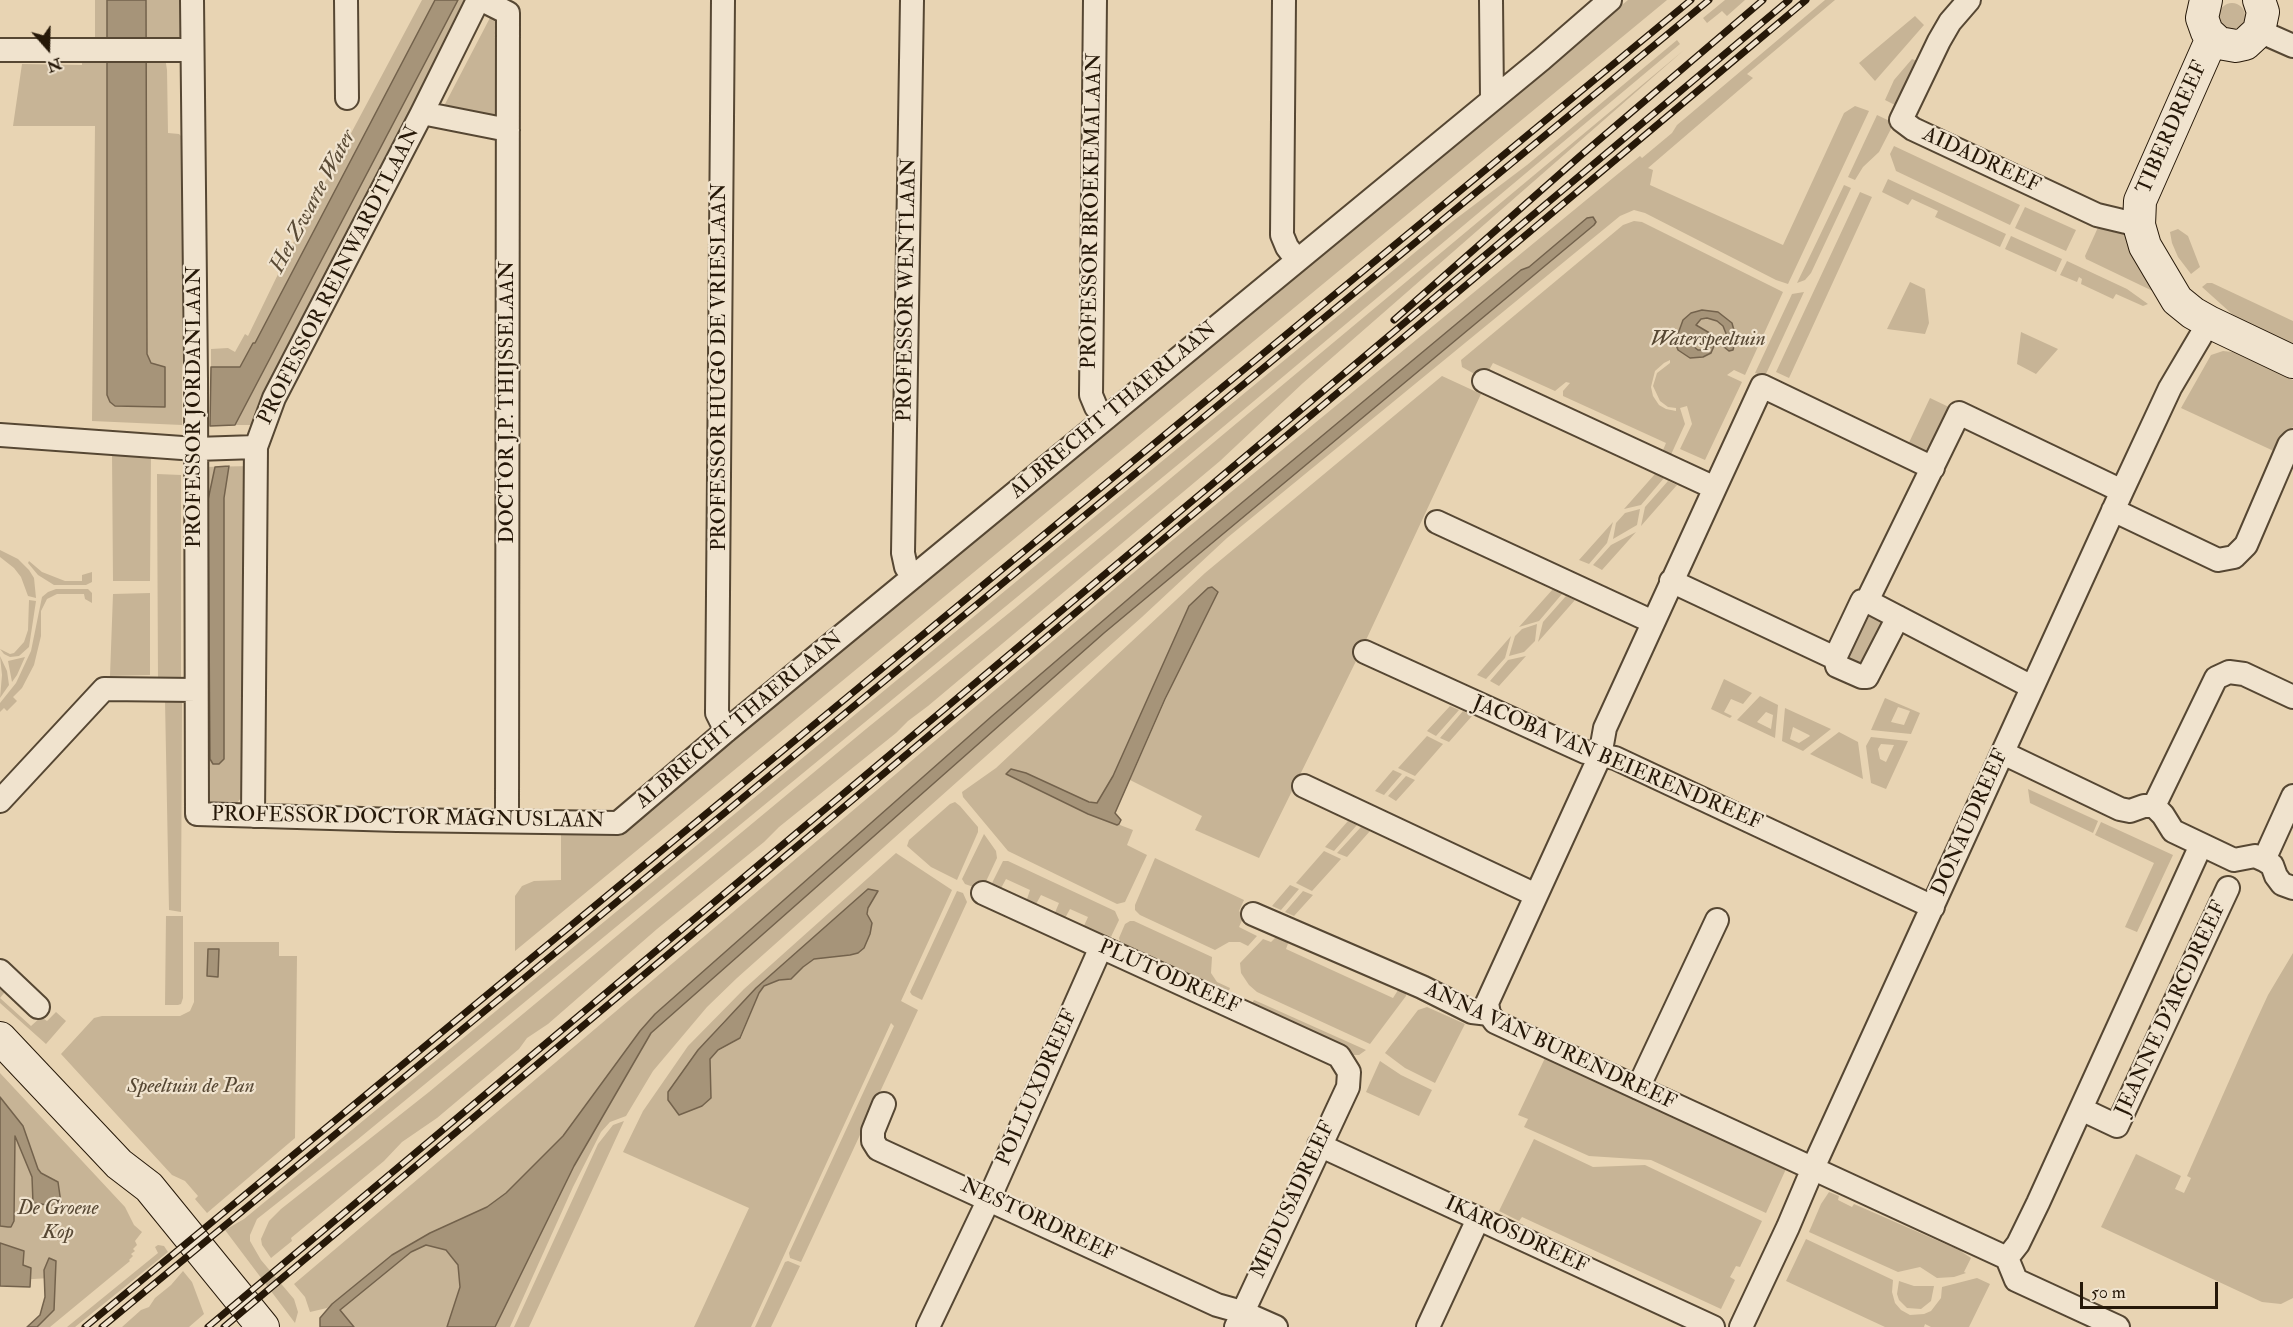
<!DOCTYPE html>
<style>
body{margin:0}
#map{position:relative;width:2293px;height:1327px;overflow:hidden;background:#e8d4b3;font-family:"IM FELL Double Pica",serif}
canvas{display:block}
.north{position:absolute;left:18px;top:18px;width:60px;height:60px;-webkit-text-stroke:4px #f0e3ce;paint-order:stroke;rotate:160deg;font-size:16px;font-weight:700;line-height:24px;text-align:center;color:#261808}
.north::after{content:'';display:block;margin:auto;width:21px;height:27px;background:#261808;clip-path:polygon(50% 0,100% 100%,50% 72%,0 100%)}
.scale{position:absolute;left:2080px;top:1282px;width:138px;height:27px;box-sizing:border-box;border:3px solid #261808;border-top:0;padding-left:8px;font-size:18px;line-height:21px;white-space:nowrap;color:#261808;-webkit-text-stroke:4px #f0e3ce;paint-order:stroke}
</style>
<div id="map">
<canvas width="2293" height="1327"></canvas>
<div class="north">N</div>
<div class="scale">50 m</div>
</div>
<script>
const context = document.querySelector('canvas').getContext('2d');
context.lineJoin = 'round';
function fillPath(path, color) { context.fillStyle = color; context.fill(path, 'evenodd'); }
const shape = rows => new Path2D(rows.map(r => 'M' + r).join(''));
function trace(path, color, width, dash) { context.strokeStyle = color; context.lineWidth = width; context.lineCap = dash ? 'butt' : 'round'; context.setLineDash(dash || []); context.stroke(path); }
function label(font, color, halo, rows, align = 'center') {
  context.font = font + ' "IM FELL Double Pica",serif'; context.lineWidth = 4.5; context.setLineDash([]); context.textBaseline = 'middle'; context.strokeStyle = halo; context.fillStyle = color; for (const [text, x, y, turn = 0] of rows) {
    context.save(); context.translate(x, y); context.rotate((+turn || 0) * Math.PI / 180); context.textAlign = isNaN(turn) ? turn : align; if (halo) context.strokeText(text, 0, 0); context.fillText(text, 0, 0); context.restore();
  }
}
fillPath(shape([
 [95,0,107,0,107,38,95,38],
 [146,0,181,0,181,34,179,38,146,38],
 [422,0,435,0,255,344,253,343,240,367,211,367,211,349,228,348,235,352,245,334,248,336,299,231],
 [458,0,468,0,251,425,235,425],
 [1628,0,1667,0,515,951,515,896,522,886,534,881,561,880,561,830,619,829],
 [1725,0,1745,0,1727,16,1722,11,1707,23,1703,18],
 [1825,0,1835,0,1747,74,1753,78,1648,168,1653,170,1650,185,1783,245,1844,113,1855,106,1869,111,1788,284,1776,280,1645,213,1634,210,1620,216,1227,538,1142,617,737,978,707,1007,653,1071,626,1116,610,1122,601,1132,573,1187,510,1327,495,1327,574,1166,650,1035,615,1065,563,1136,506,1193,487,1207,430,1233,392,1255,327,1308,310,1312,305,1297,294,1284,1152,557,1619,173,1640,156,1642,158,1672,133,1677,125],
 '2219 16a13 13 0 1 1 26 0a13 13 0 1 1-26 0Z',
 [493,12,496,14,495,114,489,116,444,106],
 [1915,16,1924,25,1875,81,1859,63],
 [1677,40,1680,44,1186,458,357,1140,257,1219,250,1235,250,1241,261,1260,294,1299,298,1312,295,1323,225,1230,244,1219,1453,221,1527,165],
 [1684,50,1303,383,1220,461,928,706,908,721,896,733,779,827,764,842,657,929,548,1024,527,1038,519,1049,437,1118,402,1142,384,1161,291,1238,292,1241,271,1258,262,1245,261,1239,269,1221,281,1209,429,1092,866,729,1014,609],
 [82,57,107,58,110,402,121,407,165,406,165,367,151,363,147,354,146,59,165,57,167,70,168,133,179,134,182,137,182,425,92,421,95,126,13,126,22,64,82,65],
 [1912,59,1917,61,1897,106,1885,100,1894,80],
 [1877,115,1894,123,1879,152,1863,167,1855,180,1848,177],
 [1894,146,2020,205,2010,225,1896,171,1890,154],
 [1888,179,2006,234,2000,247,1935,217,1938,211,1912,199,1908,205,1882,192],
 [1844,185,1851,188,1811,273,1805,280,1797,283],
 [1860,192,1872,197,1789,378,1776,372],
 [2025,207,2076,230,2066,251,2015,228],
 [1634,221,1642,222,1783,292,1745,375,1734,370,1727,375,1742,382,1705,460,1680,449,1692,424,1687,406,1680,408,1685,424,1669,459,1661,455,1666,443,1563,396,1563,391,1570,383,1566,382,1555,391,1493,363,1488,372,1480,377,1462,367,1461,360,1623,225],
 [1670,360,1670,363,1657,373,1653,386,1660,401,1668,407,1676,408,1676,411,1666,409,1659,405,1653,396,1651,387,1655,371,1664,363],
 [2100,223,2126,236,2159,294,2086,259,2085,256],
 [2178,229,2188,236,2200,267,2191,274,2178,257,2172,243,2170,232],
 [2011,236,2062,259,2056,272,2005,249],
 [2067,261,2127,289,2148,304,2143,306,2116,294,2113,299,2081,284,2082,279,2079,277,2077,282,2060,275],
 [1910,282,1925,289,1929,323,1925,334,1887,329],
 [2207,283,2212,283,2293,321,2293,356,2232,314,2202,287],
 [1804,292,1765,376,1755,373,1792,294],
 [2021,332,2058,349,2036,374,2017,364],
 [2223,351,2233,352,2293,380,2293,427,2287,433,2278,453,2181,408,2211,355],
 [1442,376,1481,394,1359,655,1259,858,1195,830,1202,816,1130,780,1185,656,1217,592,1189,606,1113,776,1097,803,1090,802,1006,774,1073,807,1133,830,1127,845,1147,855,1125,902,1117,904,1008,851,963,797,962,792,996,768,1205,573],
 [1930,398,1953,409,1930,460,1906,449],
 [112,453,151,453,150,581,113,581],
 [251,466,249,800,242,797,235,805,212,804,207,797,204,467],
 [157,474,181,475,181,680,158,680],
 [1655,474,1664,478,1641,505,1624,509],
 [1668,481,1677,485,1641,526,1645,507],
 [1640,509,1637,525,1613,539,1616,523,1625,513],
 [1613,522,1607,543,1589,564,1579,560],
 [1636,532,1602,570,1593,565,1611,545],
 [0,550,18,559,29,570,34,578,36,598,28,596,21,577,14,568,0,557],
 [29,561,42,572,65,581,82,581,82,575,92,572,92,582,86,585,54,585,38,575,28,563],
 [56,589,88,589,92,593,92,603,85,599,84,594,57,594,47,599,41,611,41,636,34,665,22,688,13,697,17,701,7,711,4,708,0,712,0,703,16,683,31,651,42,597,48,592],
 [1553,589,1562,594,1539,621,1519,627],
 [150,593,150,675,110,676,113,594],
 [1566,596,1575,600,1538,642,1543,622],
 [29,600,36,601,29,647,19,656,10,657,4,654,0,649,10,654,14,653,24,642,28,630],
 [1862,611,1887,619,1863,671,1839,660],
 [1537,624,1535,641,1524,652,1509,656,1515,636,1522,629],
 [1511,636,1505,658,1486,679,1477,675],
 [0,656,7,671,9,685,0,698,2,675],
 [1526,656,1499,686,1490,681,1508,660],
 [25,657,17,675,12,682,8,661],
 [1724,679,1752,693,1743,704,1731,699,1724,712,1732,716,1730,718,1711,709],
 [1760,696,1778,705,1775,738,1737,720],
 [1766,712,1773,715,1771,729,1757,722],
 [1885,698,1920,713,1911,734,1871,730],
 [1898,707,1910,711,1904,725,1891,722],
 [165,700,182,701,181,912,169,910],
 [1450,706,1459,710,1436,736,1427,731],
 [1785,708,1831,729,1803,751,1782,741],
 [1793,727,1809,735,1810,736,1799,743,1790,739],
 [1463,711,1472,716,1449,742,1440,738],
 [1839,732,1858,742,1863,779,1810,754],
 [1427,736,1443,744,1415,776,1398,768],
 [1871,737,1908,741,1886,789,1871,783,1866,746],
 [1881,744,1894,745,1886,762,1880,759,1878,749],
 [1393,770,1402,774,1384,795,1375,791],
 [1406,776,1415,780,1396,801,1388,796],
 [2028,789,2098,821,2093,833,2030,803],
 [955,802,960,806,978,827,978,832,957,880,931,867,907,846,909,840,950,804],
 [1348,821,1357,825,1334,851,1325,847],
 [2101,822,2173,855,2137,932,2125,927,2154,863,2095,835],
 [1361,827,1370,831,1347,857,1337,853],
 [984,834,996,851,997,858,982,890,965,884,962,879],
 [1324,851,1341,859,1312,891,1296,883],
 [896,853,952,890,901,1001,918,1010,801,1262,790,1258,789,1253,894,1026,891,1023,751,1327,694,1327,749,1208,623,1152,643,1111,688,1046,744,989],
 [868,889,878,891,868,908,867,914,872,923,858,953,814,959,803,967,791,979,780,980,764,986,759,993,741,1038,713,1054,710,1059,711,1098,702,1106,668,1092,698,1050,723,1022,765,980],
 [1155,858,1244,900,1239,911,1244,916,1239,927,1257,936,1248,946,1240,942,1229,942,1215,950,1140,915,1135,910,1135,905],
 [1003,861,1008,861,1115,911,1119,920,1109,941,1083,928,1088,917,1070,909,1064,920,1054,915,1059,903,1041,895,1035,906,1026,902,1030,890,1006,879,1000,890,989,889],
 [1290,885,1299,889,1281,910,1272,906],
 [957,891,963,893,967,902,922,1000,912,995,910,992],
 [1303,891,1313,895,1294,916,1285,912],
 [166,916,183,916,183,998,181,1004,178,1005,165,1005],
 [1130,921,1134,921,1212,957,1211,973,1217,982,1230,988,1227,996,1121,947,1119,938,1125,924],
 [1281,932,1290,938,1286,949,1393,998,1400,987,1406,991,1406,996,1370,1044,1257,992,1249,985,1241,973,1240,963,1263,939,1271,942],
 [194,942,279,942,279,956,297,956,295,1138,207,1213,195,1199,198,1196,185,1181,172,1175,61,1054,94,1018,102,1016,180,1016,190,1011,194,1002],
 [2293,953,2293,1298,2281,1304,2262,1302,2101,1227,2136,1154,2181,1176,2175,1189,2184,1193,2191,1178,2187,1176,2249,1036,2268,995],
 [3,984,8,988,0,998,31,1026,41,1017,47,1021,56,1012,66,1021,46,1044,0,1003,0,987],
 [1254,1000,1261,1003,1366,1050,1359,1055,1353,1055,1250,1007],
 [1427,1007,1465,1024,1435,1083,1405,1068,1385,1053,1418,1010],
 [1545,1058,1786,1169,1766,1213,1651,1160,1589,1156,1524,1127,1528,1119,1518,1115],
 [1380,1061,1401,1075,1432,1090,1419,1116,1366,1092],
 [0,1073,125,1207,134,1225,142,1232,135,1241,137,1245,133,1249,135,1251,131,1254,133,1256,129,1260,130,1261,50,1327,37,1327,39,1325,50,1278,0,1281],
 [624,1121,529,1327,514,1327,598,1144,613,1125],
 [1534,1139,1593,1167,1645,1165,1762,1221,1740,1267,1736,1266,1730,1277,1735,1280,1721,1309,1522,1217,1519,1221,1499,1211],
 [1829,1192,1839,1196,1838,1200,1852,1207,1854,1204,1959,1250,1971,1258,1964,1272,1966,1273,1954,1277,1937,1278,1920,1267,1898,1272,1809,1232,1821,1204],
 [1806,1239,1893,1280,1892,1292,1895,1303,1901,1310,1910,1315,1924,1314,1931,1311,1941,1298,1942,1287,1977,1278,1990,1284,1969,1327,1931,1327,1925,1324,1924,1327,1885,1327,1786,1281],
 [158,1245,164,1246,168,1252,75,1327,67,1327,158,1253,155,1247],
 [426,1245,446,1250,458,1265,460,1287,447,1327,354,1327,339,1310,411,1252],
 [788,1261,800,1266,771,1327,755,1327,785,1262],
 [183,1271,192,1282,204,1314,189,1327,122,1327,141,1310,149,1307,155,1298,171,1285],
 [1899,1281,1914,1286,1934,1286,1931,1301,1921,1309,1907,1308,1899,1300,1897,1294]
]), '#c7b496');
const water = shape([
 [107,0,146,0,147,354,151,363,165,367,165,407,115,406,110,402,107,395,107,0],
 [435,0,458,0,235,425,210,426,211,367,240,367,253,343,255,343,435,0],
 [1593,217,1596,222,1594,225,1104,633,651,1033,574,1166,495,1327,447,1327,460,1287,458,1265,446,1250,426,1245,411,1252,340,1310,354,1327,320,1327,320,1318,332,1304,392,1255,430,1233,487,1207,506,1193,563,1136,640,1031,655,1014,992,716,1190,546,1521,270,1529,267,1587,218,1593,217],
 [1702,310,1718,312,1732,323,1736,338,1733,350,1729,351,1724,347,1727,336,1723,326,1717,321,1707,318,1701,319,1696,325,1713,335,1714,346,1711,353,1703,357,1690,358,1678,350,1675,342,1683,320,1691,313,1702,310],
 [1696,336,1703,336,1707,341,1706,347,1703,350,1698,350,1693,346,1693,342,1696,336],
 [229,466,224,498,224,759,219,764,213,764,210,759,208,500,215,467,229,466],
 [1212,587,1218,592,1165,699,1115,813,1121,820,1119,824,1117,825,1088,814,1006,774,1011,769,1026,773,1089,802,1097,803,1113,776,1189,606,1208,588,1212,587],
 [868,889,878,891,868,908,867,914,872,923,870,934,864,948,858,953,850,955,814,959,803,967,791,979,779,980,764,986,759,993,740,1038,718,1050,710,1059,711,1098,702,1106,679,1115,668,1100,668,1092,698,1050,756,988,868,889],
 [208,949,219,949,218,977,207,976,208,949],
 [0,1097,23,1126,38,1169,41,1173,58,1182,61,1203,56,1206,33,1203,32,1177,15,1136,14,1221,11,1227,8,1227,0,1226,0,1097],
 [0,1243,24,1251,23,1265,31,1268,30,1287,0,1286,0,1243],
 [49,1258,56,1261,54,1310,37,1327,27,1327,40,1315,45,1297,44,1270,49,1258]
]);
fillPath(water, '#a69479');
trace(water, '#73624c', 1.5);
const street = shape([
 [192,0,196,378,197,814,397,820,618,823,726,731,1542,59,1610,0],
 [346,0,347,98],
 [482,0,508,13,507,821],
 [723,0,717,713,726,731],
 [912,0,903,553,906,567,913,577],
 [1095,0,1091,395,1096,407,1106,418],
 [1284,0,1282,235,1287,247,1297,260],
 [1491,0,1492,99],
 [1969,0,1950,22,1939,41,1901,120,1913,129,2097,215,2139,225],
 [2259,31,2293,46],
 [0,50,192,50],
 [422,113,508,130],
 [1484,381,1715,488,1605,728,1600,756,1487,1003,1489,1014],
 [0,435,196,449,256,447],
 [1715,488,1762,386,1933,468],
 [2113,510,2218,560,2234,557,2246,545,2289,445,2293,441],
 [1437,522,1653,622],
 [1671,581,1835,658,1837,666,1862,677,1867,677,1898,617],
 [1867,601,2032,687],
 [1365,652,1585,752,1615,758,1933,907],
 [1835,658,1862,601,1867,601,1959,413,2122,491],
 [2003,753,2120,809,2130,811,2144,806,2154,806,2163,815,2173,831,2234,860,2255,856,2264,860,2272,865,2276,876,2282,884,2293,888],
 [1304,786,1536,895],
 [0,801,104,689,196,690],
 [2154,806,2216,678,2229,672,2244,674,2293,697],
 [253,816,256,447,274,398,422,113,478,0],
 [2264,860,2293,796],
 [983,893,1339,1056,1349,1072,1348,1087,1236,1327],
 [1253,914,1422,987,1472,1012,1489,1014,1495,1022,2007,1258,2018,1244,2038,1203,2201,845],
 [0,971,38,1007],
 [1638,1088,1717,920],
 [884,1104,873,1131,873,1141,878,1149,1217,1305,1242,1312,1276,1327],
 [2081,1109,2117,1126,2228,888],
 [1319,1145,1713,1327],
 [2007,1258,2016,1280,2118,1327],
 [928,1327,989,1199,1101,947],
 [1428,1327,1478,1219],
 [1741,1327,1788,1227,1813,1168,2122,491,2170,388,2209,322]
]);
const secondary = shape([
 [2206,0,2202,18,2207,32,2219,43,2236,46,2245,44,2259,31,2263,12,2259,0],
 [2212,38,2140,201,2139,225,2145,246,2177,300,2193,313,2209,322,2293,362],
 [0,1038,119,1164,149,1187,263,1327]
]);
trace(street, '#564733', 26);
trace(secondary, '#261808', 34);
trace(street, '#f0e3ce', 22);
trace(secondary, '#f0e3ce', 32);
const rail = shape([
 [1394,320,1579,157,1763,0],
 [85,1327,1691,0],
 [102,1327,1709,0],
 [208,1327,1789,0],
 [224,1327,1806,0]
]);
trace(rail, '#261808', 7);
trace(rail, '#f0e3ce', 4.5, [14]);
label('21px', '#261808', '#f0e3ce', [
 ["TIBERDREEF",2173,128,-66],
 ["AIDADREEF",1981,161,25],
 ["PROFESSOR BROEKEMALAAN",1093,211,-89],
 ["PROFESSOR REINWARDTLAAN",340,276,-63],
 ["PROFESSOR WENTLAAN",908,290,-89],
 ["PROFESSOR HUGO DE VRIESLAAN",720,367,-90],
 ["DOCTOR J.P. THIJSSELAAN",508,402,-90],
 ["PROFESSOR JORDANLAAN",195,407,-90],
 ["ALBRECHT THAERLAAN",1114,411,-40],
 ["ALBRECHT THAERLAAN",740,721,-40],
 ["JACOBA VAN BEIERENDREEF",1617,764,23],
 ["PROFESSOR DOCTOR MAGNUSLAAN",408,819,1],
 ["DONAUDREEF",1971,823,-66],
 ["PLUTODREEF",1169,978,24],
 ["JEANNE D'ARCDREEF",2172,1009,-65],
 ["ANNA VAN BURENDREEF",1550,1047,25],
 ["POLLUXDREEF",1038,1088,-66],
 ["MEDUSADREEF",1294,1200,-65],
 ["NESTORDREEF",1038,1221,25],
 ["IKAROSDREEF",1516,1236,25]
]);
label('italic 21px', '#564733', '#f0e3ce', [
 ["Waterspeeltuin",1708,340],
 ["Speeltuin de Pan",191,1087],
 ["De Groene",58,1209],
 ["Kop",58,1233]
]);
label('italic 22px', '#594a35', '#f0e3ce', [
 ["Het Zwarte Water",314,202,-62]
]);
</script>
